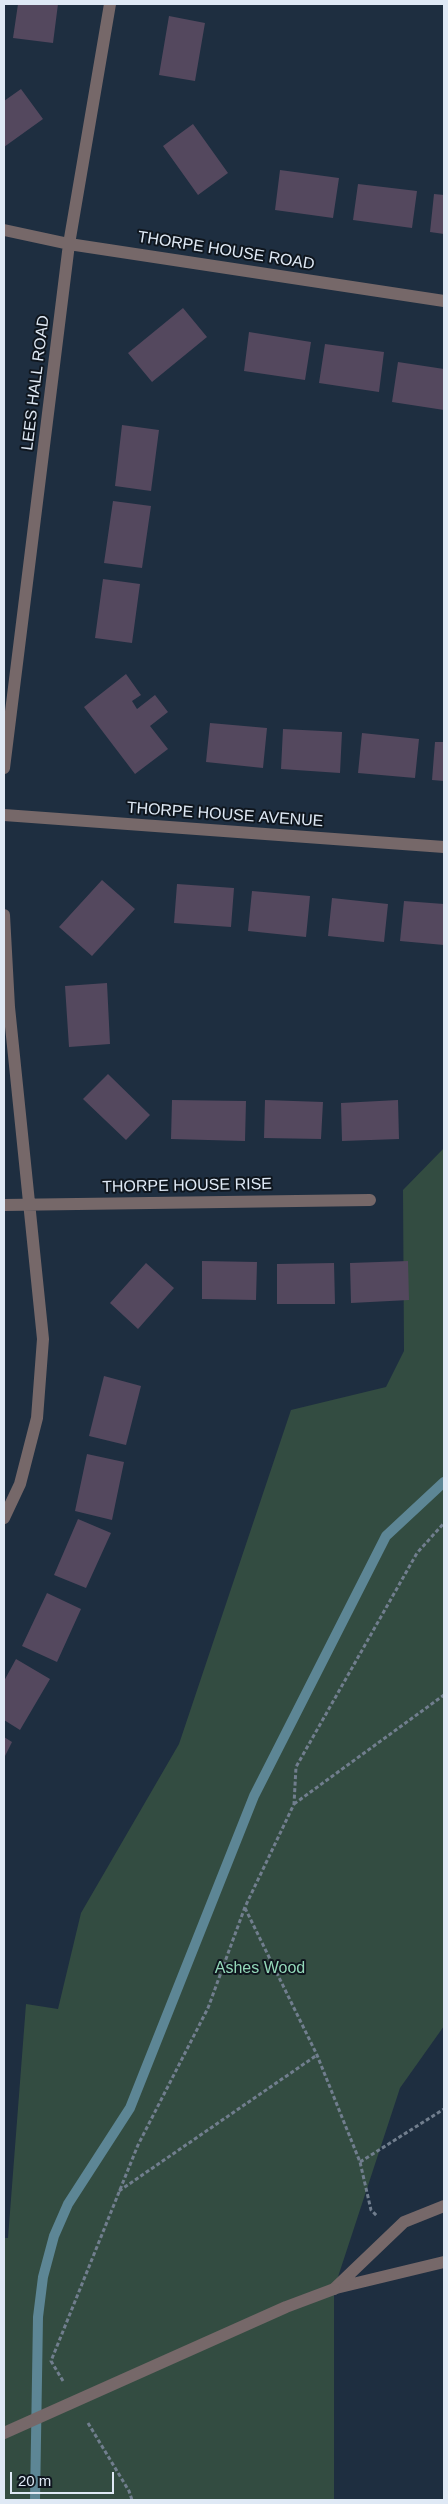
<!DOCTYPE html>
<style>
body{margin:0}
#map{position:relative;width:448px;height:2504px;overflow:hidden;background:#1e2e40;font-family:Helvetica,sans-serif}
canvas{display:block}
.frame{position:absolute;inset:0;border:5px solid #dfe9f5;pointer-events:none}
.scale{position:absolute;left:10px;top:2472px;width:104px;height:22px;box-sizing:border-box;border:2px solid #dfe9f5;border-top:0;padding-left:6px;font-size:15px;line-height:18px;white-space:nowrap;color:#dfe9f5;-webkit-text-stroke:4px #0f161e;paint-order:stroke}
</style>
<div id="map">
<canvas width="448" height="2504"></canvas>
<div class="frame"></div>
<div class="scale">20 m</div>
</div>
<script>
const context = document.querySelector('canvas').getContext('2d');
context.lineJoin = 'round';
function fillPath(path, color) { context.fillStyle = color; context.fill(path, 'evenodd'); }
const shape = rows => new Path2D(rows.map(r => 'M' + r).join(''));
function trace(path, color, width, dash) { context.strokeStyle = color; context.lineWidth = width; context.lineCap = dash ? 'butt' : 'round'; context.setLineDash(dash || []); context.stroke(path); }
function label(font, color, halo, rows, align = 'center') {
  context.font = font + ' Helvetica,sans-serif'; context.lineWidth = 4; context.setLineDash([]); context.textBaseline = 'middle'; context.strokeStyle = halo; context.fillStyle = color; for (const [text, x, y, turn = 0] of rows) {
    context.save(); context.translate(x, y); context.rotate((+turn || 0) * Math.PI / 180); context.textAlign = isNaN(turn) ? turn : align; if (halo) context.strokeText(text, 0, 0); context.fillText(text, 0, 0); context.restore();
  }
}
fillPath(shape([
 [444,1148,444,2026,400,2088,334,2289,334,2500,4,2500,4,2238,8,2238,26,2004,58,2009,81,1913,179,1744,291,1410,386,1387,404,1351,403,1190]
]), '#334c41');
trace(shape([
 [35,2500,38,2317,43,2277,54,2236,68,2204,130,2108,254,1796,386,1536,444,1482]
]), '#5d8695', 10);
fillPath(shape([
 [18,4,58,4,53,43,13,38],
 [169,16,205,23,195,81,159,75],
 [21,89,43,119,4,147,4,101],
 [193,124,228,173,198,195,163,146],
 [280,170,339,178,333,218,275,210],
 [358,184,417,191,412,228,353,220],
 [434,194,444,195,444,234,430,232],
 [183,308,207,337,152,382,128,353],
 [249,332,311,342,305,380,244,371],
 [325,344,384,352,379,392,319,383],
 [398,362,444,369,444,410,392,402],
 [122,425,159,430,151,491,115,486],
 [113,501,151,506,142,568,104,563],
 [103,579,140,584,132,643,95,638],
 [126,674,141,695,132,701,137,709,155,695,168,712,150,726,168,749,135,774,84,707],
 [210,723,267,728,263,768,206,762],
 [283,729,342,732,340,773,281,769],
 [362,733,419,739,415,778,358,773],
 [435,742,444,742,444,781,432,780],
 [102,880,135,909,92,956,59,927],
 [177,884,234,888,231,927,174,923],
 [252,891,310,896,306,937,248,931],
 [332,898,388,904,384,942,328,936],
 [404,901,444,904,444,945,400,941],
 [107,983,110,1044,69,1047,65,986],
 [108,1074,150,1115,126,1140,83,1099],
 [172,1100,246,1101,245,1141,171,1139],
 [265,1100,323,1102,321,1139,264,1138],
 [398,1100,399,1139,342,1141,341,1103],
 [202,1261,257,1262,256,1300,202,1299],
 [408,1261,409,1300,351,1303,350,1263],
 [146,1263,174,1288,138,1329,110,1303],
 [334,1263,335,1304,277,1304,277,1264],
 [104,1376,141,1386,126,1445,89,1436],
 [87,1454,124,1462,112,1520,75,1511],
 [78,1519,111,1533,86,1588,54,1575],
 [47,1593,81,1609,57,1662,22,1646],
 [16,1659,50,1679,20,1730,4,1720,4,1681],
 [4,1737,12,1742,4,1758]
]), '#54485e');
trace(shape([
 [294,1804,444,1695],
 [245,1908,317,2055,360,2162,371,2210,377,2216],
 [360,2162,444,2109],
 [119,2191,317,2055],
 [63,2381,51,2361,138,2145,208,2008,245,1907,294,1804,296,1767,417,1553,444,1523],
 [88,2423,129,2491,132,2500]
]), '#717e8e', 3, [4, 2.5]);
trace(shape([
 [4,230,69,244,444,301],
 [4,768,69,244,110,4],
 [4,815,444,847],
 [4,915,9,1007,43,1339,37,1418,20,1484,4,1518],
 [4,1205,370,1200],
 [336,2288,444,2262],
 [334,2289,404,2222,444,2206]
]), '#766869', 12);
trace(shape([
 [4,2433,286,2307,334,2289]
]), '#766869', 12);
label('16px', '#dfe9f5', '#0f161e', [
 ["THORPE HOUSE ROAD",226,251,9],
 ["LEES HALL ROAD",36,383,-83],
 ["THORPE HOUSE AVENUE",225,815,4],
 ["THORPE HOUSE RISE",187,1186,-1]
]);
label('16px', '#94d8b9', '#0f161e', [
 ["Ashes Wood",260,1969]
]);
</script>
